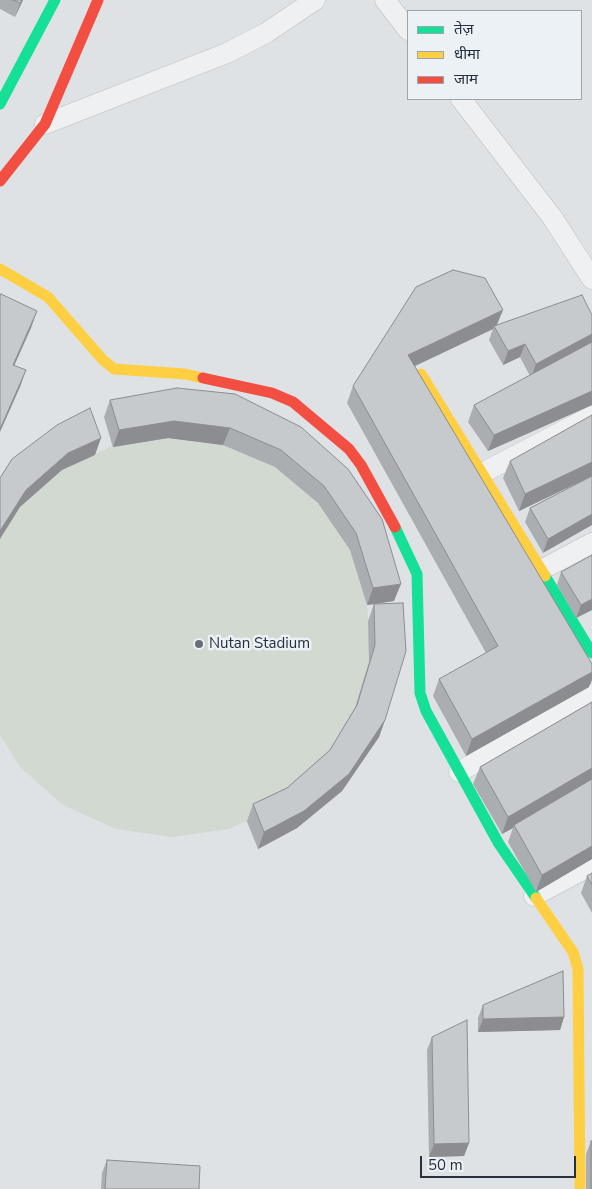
<!DOCTYPE html>
<meta charset="utf-8">
<style>
body{margin:0}
#map{position:relative;width:592px;height:1189px;overflow:hidden;background:#dfe2e5;font-family:"Nunito Sans","Noto Sans Devanagari",sans-serif}
canvas{display:block}
.legend{position:absolute;left:407px;top:10px;width:175px;height:90px;box-sizing:border-box;background:#ecf1f5;border:1px solid #9da4ac;margin:0;padding:6px 9px;list-style:none;font-size:15px;color:#26313e}
.legend li{display:flex;align-items:center;gap:10px;height:25px}
.legend b{width:25px;border:1px solid #9da4ac}
.scale{position:absolute;left:420px;top:1156px;width:156px;height:22px;box-sizing:border-box;border:2px solid #26313e;border-top:0;padding-left:6px;font-size:15px;line-height:18px;white-space:nowrap;color:#26313e;-webkit-text-stroke:4px #ecf1f5;paint-order:stroke}
</style>
<div id="map">
<canvas width="592" height="1189"></canvas>
<ul class="legend">
<li><b style="height:6px;background:#16e098"></b>तेज़</li>
<li><b style="height:6px;background:#ffcf43"></b>धीमा</li>
<li><b style="height:6px;background:#f24e42"></b>जाम</li>
</ul>
<div class="scale">50 m</div>
</div>
<script>
const context = document.querySelector('canvas').getContext('2d');
context.lineJoin = 'round';
function fillPath(path, color) { context.fillStyle = color; context.fill(path, 'evenodd'); }
const shape = rows => new Path2D(rows.map(r => 'M' + r).join(''));
function trace(path, color, width, dash) { context.strokeStyle = color; context.lineWidth = width; context.lineCap = dash ? 'butt' : 'round'; context.setLineDash(dash || []); context.stroke(path); }
function label(font, color, halo, rows, align = 'center') {
  context.font = font + ' "Nunito Sans",sans-serif'; context.lineWidth = 5; context.setLineDash([]); context.textBaseline = 'middle'; context.strokeStyle = halo; context.fillStyle = color; for (const [text, x, y, turn = 0] of rows) {
    context.save(); context.translate(x, y); context.rotate((+turn || 0) * Math.PI / 180); context.textAlign = isNaN(turn) ? turn : align; if (halo) context.strokeText(text, 0, 0); context.fillText(text, 0, 0); context.restore();
  }
}
fillPath(shape([
 [171,405,229,411,376,536,394,601,367,605,368,620,399,668,379,737,342,791,297,828,258,849,246,821,229,829,172,837,116,829,63,805,20,767,0,735,0,486,95,454,112,446,104,417]
]), '#d1d9d0');
const street = shape([
 [385,0,408,30],
 [461,99,552,217,592,279],
 [45,124,227,53,266,33,315,0],
 [482,473,592,416],
 [541,570,592,543],
 [459,772,592,694],
 [534,896,592,865]
]);
trace(street, '#bdc0c3', 21);
trace(street, '#eff0f1', 20);
trace(shape([
 [0,104,55,0],
 [395,527,417,574,420,693,426,711,499,844,536,898],
 [545,576,592,653]
]), '#16e098', 11);
trace(shape([
 [0,269,48,297,103,360,114,369,185,374,203,378],
 [421,374,545,576],
 [536,898,573,952,578,969,580,1189]
]), '#ffcf43', 11);
trace(shape([
 [0,181,45,124,98,0],
 [203,378,272,393,293,402,349,449,361,465,395,527]
]), '#f24e42', 11);
fillPath(shape([
 [0,0,23,0,15,17,0,9],
 [592,315,592,405,488,451,468,422,474,405,530,376,520,357,503,365,489,340,493,329,415,366,589,687,466,756,433,696,439,679,486,653,347,403,353,386,497,325],
 [110,400,301,427,394,601,374,604,385,720,379,737,342,791,297,828,258,849,247,821,253,804,287,788,330,750,355,708,369,662,368,621,374,604,367,605,350,550,318,503,275,467,223,445,168,438,113,447,104,417],
 [510,461,592,476,519,511,503,478],
 [592,476,543,553,525,522,530,508],
 [561,572,592,610,576,618,557,585],
 [592,702,592,859,536,892,508,842,513,828,502,834,473,784,480,767],
 [592,873,592,913,581,893,587,876],
 [483,1005,564,1017,560,1030,478,1032,478,1018],
 [432,1037,469,1143,464,1156,429,1157,427,1050],
 [591,1141,592,1189,586,1189,586,1154],
 [107,1160,199,1189,101,1189,102,1173]
]), '#abaeb0');
fillPath(shape([
 [22,0,23,0,15,17,20,3],
 [503,310,496,327,494,326,493,329,402,372,408,355],
 [37,311,31,328,7,382,13,365],
 [592,334,592,344,531,378,536,364],
 [525,344,520,357,503,365,508,351],
 [26,370,20,387,0,432,0,429],
 [592,391,592,405,488,451,494,435],
 [174,421,230,428,223,445,168,438,113,447,119,430],
 [101,438,95,455,62,470,20,507,0,539,0,531,26,490,68,453],
 [592,462,592,476,519,511,525,494],
 [592,514,592,525,543,553,548,539],
 [401,584,394,601,367,605,373,588],
 [592,599,592,610,576,618,581,605],
 [592,672,592,680,589,687,466,756,472,739],
 [385,720,379,737,342,791,297,828,258,849,264,832],
 [592,768,592,781,514,825,513,828,502,834,508,817],
 [592,846,592,859,536,892,542,875],
 [564,1017,560,1030,478,1032,483,1019],
 [469,1143,464,1156,429,1157,434,1144]
]), '#8b8d90');
const building = shape([
 [13,0,22,0,20,3,13,0],
 [453,270,485,278,503,310,408,355,592,664,592,672,472,739,439,679,498,646,353,386,416,287,453,270],
 [1,294,37,311,13,365,26,370,0,429,0,296,1,294],
 [582,295,592,315,592,334,536,364,525,344,508,351,494,326,582,295],
 [592,342,592,391,494,435,474,405,592,342],
 [177,388,235,394,301,427,348,469,382,519,401,584,373,588,356,533,324,486,281,450,230,428,174,421,119,430,110,400,177,388],
 [90,408,101,438,68,453,26,490,0,531,0,478,12,459,57,425,90,408],
 [592,415,592,462,525,494,510,461,592,415],
 [592,476,592,514,548,539,530,508,592,476],
 [592,555,592,599,581,605,561,572,592,555],
 [403,603,406,651,385,720,349,774,304,811,264,832,253,804,287,788,330,750,357,705,375,645,374,604,403,603],
 [592,702,592,768,508,817,480,767,592,702],
 [592,779,592,846,542,875,514,825,592,779],
 [592,873,592,885,587,876,592,873],
 [563,971,564,1017,483,1019,483,1005,563,971],
 [467,1020,469,1143,434,1144,432,1037,467,1020],
 [591,1141,592,1141,592,1189,591,1189,591,1141],
 [107,1160,200,1166,199,1189,105,1189,107,1160]
]);
fillPath(building, '#c7cacd');
trace(building, '#8b8d90', 1);
for (const [x, y, r, color] of [
 [199,644,5,"#676f78"]
]) { const dot = new Path2D(); dot.arc(x, y, r, 0, 2 * Math.PI); context.fillStyle = color; context.fill(dot); trace(dot, '#ecf1f5', 2); }
label('15px', '#26313e', '#ecf1f5', [
 ["Nutan Stadium",209,644]
], 'left');
</script>
